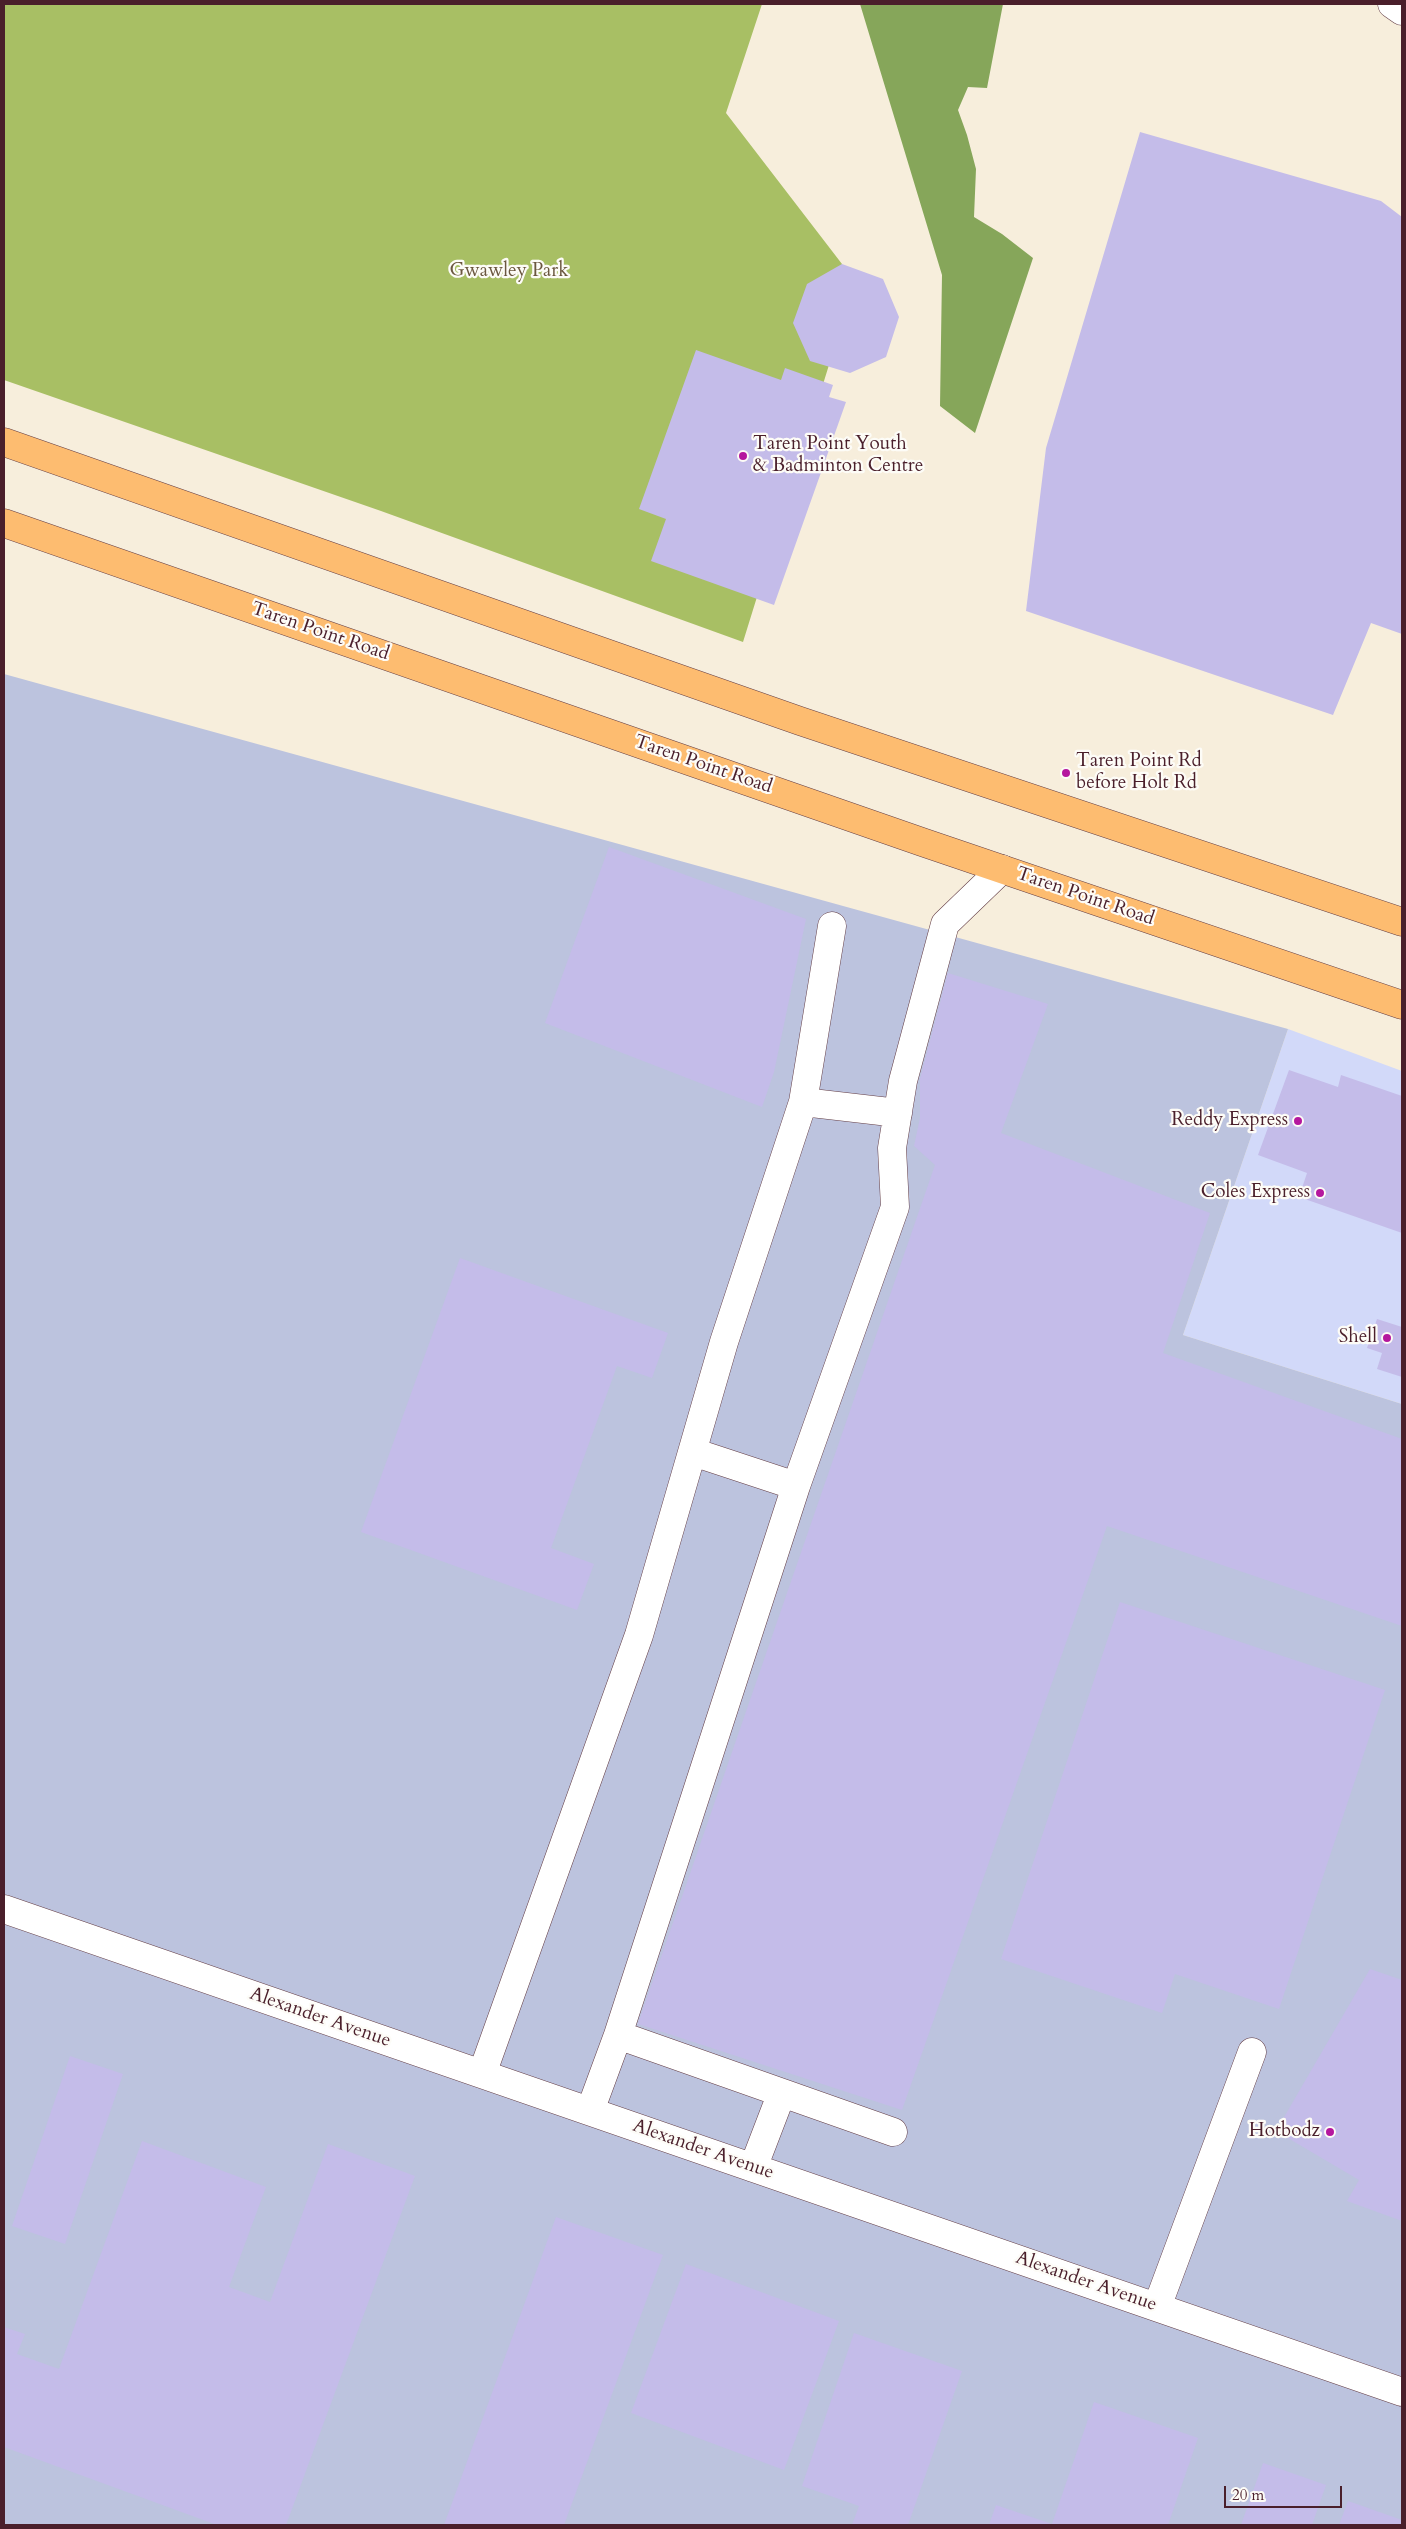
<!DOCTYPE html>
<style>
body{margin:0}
#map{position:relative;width:1406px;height:2529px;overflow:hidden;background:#f7eedc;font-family:Cardo,serif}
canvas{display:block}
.frame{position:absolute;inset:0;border:5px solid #4a1f2b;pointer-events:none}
.scale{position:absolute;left:1224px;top:2486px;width:118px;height:22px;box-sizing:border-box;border:2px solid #4a1f2b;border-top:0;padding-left:6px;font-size:15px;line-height:18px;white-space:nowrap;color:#4a1f2b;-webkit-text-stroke:4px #fdfcf7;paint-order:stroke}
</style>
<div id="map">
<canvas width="1406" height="2529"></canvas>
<div class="frame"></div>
<div class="scale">20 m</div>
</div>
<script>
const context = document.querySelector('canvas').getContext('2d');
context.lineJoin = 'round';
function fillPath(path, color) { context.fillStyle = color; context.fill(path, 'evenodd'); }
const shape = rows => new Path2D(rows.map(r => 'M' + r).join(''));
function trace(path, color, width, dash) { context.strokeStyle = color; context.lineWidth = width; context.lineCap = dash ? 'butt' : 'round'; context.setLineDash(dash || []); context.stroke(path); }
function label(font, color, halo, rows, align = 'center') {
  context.font = font + ' Cardo,serif'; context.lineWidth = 4.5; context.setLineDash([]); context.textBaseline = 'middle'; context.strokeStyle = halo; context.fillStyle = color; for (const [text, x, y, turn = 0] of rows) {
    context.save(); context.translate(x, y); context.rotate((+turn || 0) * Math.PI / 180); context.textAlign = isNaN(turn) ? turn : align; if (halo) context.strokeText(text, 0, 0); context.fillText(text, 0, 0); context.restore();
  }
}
fillPath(shape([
 [1288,1029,1402,1071,1402,1404,1183,1335]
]), '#d2d9f9');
fillPath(shape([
 [4,674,1288,1029,1183,1335,1402,1404,1402,2525,4,2525]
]), '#bcc3de');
fillPath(shape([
 [4,4,762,4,726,113,842,264,833,352,743,642,381,511,4,380]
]), '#a8bf64');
fillPath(shape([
 [860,4,1003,4,987,88,968,87,958,110,967,135,976,169,974,217,1002,234,1033,258,975,433,940,406,942,275]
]), '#86a65a');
fillPath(shape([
 [1140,132,1381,201,1402,217,1402,634,1371,623,1333,715,1026,611,1046,448],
 [842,264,883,279,899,317,886,357,850,373,810,361,793,323,807,284],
 [696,350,781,380,785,368,833,385,829,397,846,402,774,605,651,561,666,519,639,509],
 [609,847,806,919,774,1072,762,1107,545,1023],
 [948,973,1048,1004,1001,1133,1210,1213,1163,1353,1402,1439,1402,1626,1107,1526,902,2110,638,2024,935,1165,914,1146,920,1118,920,1079],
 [1289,1070,1338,1087,1341,1075,1402,1096,1402,1233,1299,1197,1307,1173,1258,1155],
 [460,1258,668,1333,652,1378,617,1366,551,1548,594,1564,577,1610,361,1532],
 [1377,1319,1402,1327,1402,1377,1377,1369,1382,1353,1367,1348],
 [1120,1602,1385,1690,1279,2009,1175,1974,1162,2013,1001,1959],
 [1370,1969,1402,1980,1402,2221,1347,2201,1359,2180,1276,2131],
 [70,2056,123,2074,65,2244,12,2226],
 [142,2141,266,2187,229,2287,270,2302,328,2144,415,2176,286,2525,217,2525,4,2447,4,2327,25,2334,17,2354,59,2369],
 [556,2217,663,2255,564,2525,444,2525],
 [686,2264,839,2321,784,2470,631,2413],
 [854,2333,962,2371,908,2525,852,2525,859,2506,802,2486],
 [1094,2402,1198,2438,1168,2525,989,2525,996,2505,1052,2524],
 [1263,2463,1326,2485,1312,2525,1241,2525],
 [1348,2501,1402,2520,1402,2525,1339,2525]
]), '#c4bce9');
const minor = shape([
 [1392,4,1402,11],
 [803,1102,832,926],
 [693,1452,796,1486],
 [4,1909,1402,2392],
 [618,2035,796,1486,895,1207,892,1148,903,1081,945,924,1002,869],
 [482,2074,639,1635,724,1342,803,1102,898,1113],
 [590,2111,618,2035,893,2132],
 [753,2168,781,2095],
 [1157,2307,1252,2052]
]);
const major = shape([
 [4,442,800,721,1402,922],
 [4,523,922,842,1402,1005]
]);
trace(minor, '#643e46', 29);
trace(major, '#643e46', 29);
trace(minor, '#fff', 28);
trace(major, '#fdbc70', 28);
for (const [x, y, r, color] of [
 [743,456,5,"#b5179e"],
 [1066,773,5,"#b5179e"],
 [1298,1121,5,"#b5179e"],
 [1320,1193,5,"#b5179e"],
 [1387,1338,5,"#b5179e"],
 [1330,2132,5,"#b5179e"]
]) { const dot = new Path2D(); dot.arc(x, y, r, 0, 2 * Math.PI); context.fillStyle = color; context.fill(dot); trace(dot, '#fdfcf7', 2); }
label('19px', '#6b573f', '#fdfcf7', [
 ["Gwawley Park",509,272]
]);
label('19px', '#4a1f2b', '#fdfcf7', [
 ["Taren Point Youth",753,445,"left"],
 ["& Badminton Centre",753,467,"left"],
 ["Taren Point Rd",1076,762,"left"],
 ["before Holt Rd",1076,784,"left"],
 ["Reddy Express",1288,1121],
 ["Coles Express",1310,1193],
 ["Shell",1377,1338],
 ["Hotbodz",1320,2132]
], 'right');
label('19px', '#4a1f2b', '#fdfcf7', [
 ["Taren Point Road",320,632,19],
 ["Taren Point Road",703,765,19],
 ["Taren Point Road",1085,897,19],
 ["Alexander Avenue",320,2018,19],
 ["Alexander Avenue",703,2150,19],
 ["Alexander Avenue",1086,2282,19]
]);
</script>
